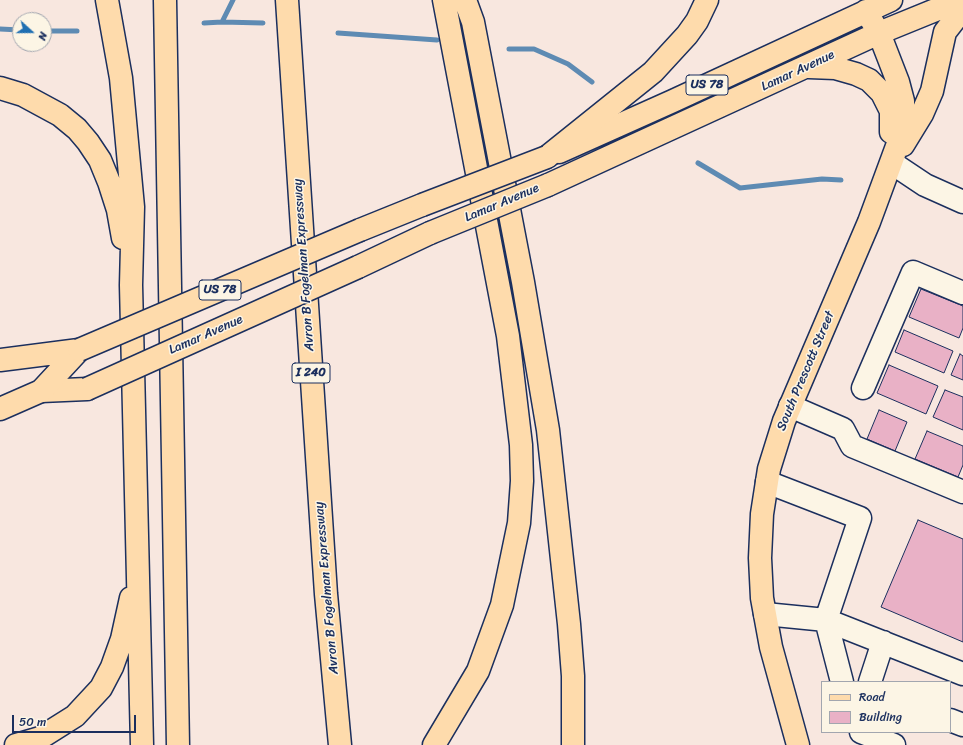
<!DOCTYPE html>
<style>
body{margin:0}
#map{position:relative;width:963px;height:745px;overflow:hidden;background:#f8e7df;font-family:Sriracha,sans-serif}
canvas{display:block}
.legend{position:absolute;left:821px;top:681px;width:130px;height:52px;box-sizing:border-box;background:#fcf5e5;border:1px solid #a2a6af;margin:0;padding:5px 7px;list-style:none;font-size:12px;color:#1b2f5e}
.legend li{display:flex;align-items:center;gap:8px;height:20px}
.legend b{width:20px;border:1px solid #a2a6af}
.north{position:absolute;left:12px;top:12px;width:40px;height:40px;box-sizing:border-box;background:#fcf5e5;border:1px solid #a2a6af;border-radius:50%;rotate:111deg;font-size:11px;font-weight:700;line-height:16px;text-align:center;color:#1b2f5e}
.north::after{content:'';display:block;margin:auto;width:14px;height:18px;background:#1f6fb2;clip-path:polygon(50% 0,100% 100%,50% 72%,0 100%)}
.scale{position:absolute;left:12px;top:715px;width:124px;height:18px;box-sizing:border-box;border:2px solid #1b2f5e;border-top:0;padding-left:5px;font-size:12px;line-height:14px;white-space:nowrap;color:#1b2f5e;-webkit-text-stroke:3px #fcf5e5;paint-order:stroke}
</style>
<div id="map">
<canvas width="963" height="745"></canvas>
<ul class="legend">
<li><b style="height:5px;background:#fedbac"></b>Road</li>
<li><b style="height:11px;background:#e9b1c6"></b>Building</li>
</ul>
<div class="north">N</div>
<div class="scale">50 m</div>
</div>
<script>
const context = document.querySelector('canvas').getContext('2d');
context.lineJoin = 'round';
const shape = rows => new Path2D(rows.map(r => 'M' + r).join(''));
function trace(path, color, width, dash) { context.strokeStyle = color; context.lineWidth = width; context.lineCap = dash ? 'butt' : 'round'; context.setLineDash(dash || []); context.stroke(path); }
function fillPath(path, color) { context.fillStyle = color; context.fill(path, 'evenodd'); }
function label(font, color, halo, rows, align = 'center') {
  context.font = font + ' Sriracha,sans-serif'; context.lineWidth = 3; context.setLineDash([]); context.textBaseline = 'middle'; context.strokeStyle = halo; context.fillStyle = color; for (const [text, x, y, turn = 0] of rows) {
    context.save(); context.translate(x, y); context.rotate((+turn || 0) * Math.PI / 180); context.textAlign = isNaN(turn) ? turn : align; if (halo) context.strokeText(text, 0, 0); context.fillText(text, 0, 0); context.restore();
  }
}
trace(shape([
 [222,22,263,23],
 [204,23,222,22,233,0],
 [0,29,20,30],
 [44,31,77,31],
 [338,33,437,40],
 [509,49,534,49,568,64,592,82],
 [698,163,740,188,822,179,841,180]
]), '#5e8bb3', 5);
const building = shape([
 [921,289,963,306,963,328,959,338,909,317,921,289],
 [904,330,953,351,944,373,895,352,904,330],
 [960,354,963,356,963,380,951,375,960,354],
 [889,365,938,386,926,414,877,393,889,365],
 [945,390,963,397,963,430,933,417,945,390],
 [879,410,907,422,895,451,867,439,879,410],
 [927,431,963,446,963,465,958,477,915,459,927,431],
 [918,520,963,539,963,642,881,607,918,520]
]);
fillPath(building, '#e9b1c6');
trace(building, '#1b2f5e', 1);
const minor = shape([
 [892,163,925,185,963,202],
 [863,388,913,272,963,293],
 [790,406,843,429,852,446,963,492],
 [767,482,860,518,826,620,842,682],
 [765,614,826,620,963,674],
 [870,682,883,642],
 [950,720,963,725],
 [861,732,894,745]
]);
const major = shape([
 [809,67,835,68,856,74,869,80,882,93,891,111,891,132],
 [903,145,922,114,932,91,945,32,963,9],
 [559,152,673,101,891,0],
 [548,185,879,33,960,0],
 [358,267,430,233],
 [41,391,87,389],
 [798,745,771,647,762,598,760,558,762,514,769,469,784,421,869,222,900,138,903,116,903,101,898,82,879,33,866,11]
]);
const highway = shape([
 [107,0,121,78,133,207,131,285,142,745],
 [165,0,178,745],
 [287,0,326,594,340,745],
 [465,0,473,22,523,282,548,430,569,624,573,676,573,745],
 [0,88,23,95,60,115,77,129,88,142,100,160,109,182,118,210,123,238],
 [547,157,653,72,687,35,697,21,707,0],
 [360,230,422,205],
 [0,360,79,350],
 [0,409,41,391,79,350],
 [16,745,40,738,75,716,101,688,112,667,122,639,131,598],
 [434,745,478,671,502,605,519,523,522,481,521,445,508,336,444,0]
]);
trace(minor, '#1b2f5e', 25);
trace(major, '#1b2f5e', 25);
trace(highway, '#1b2f5e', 25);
trace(minor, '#fcf5e5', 22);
trace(major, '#fedbac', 22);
trace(highway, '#fedbac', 22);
const majorBridge = shape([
 [430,233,548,185],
 [87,389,358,267]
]);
const highwayBridge = shape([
 [422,205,547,157],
 [79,350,360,230]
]);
trace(majorBridge, '#1b2f5e', 25, []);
trace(highwayBridge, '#1b2f5e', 25, []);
trace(majorBridge, '#fedbac', 22);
trace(highwayBridge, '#fedbac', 22);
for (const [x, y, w] of [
 [707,85,42],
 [220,290,42],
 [311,373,38]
]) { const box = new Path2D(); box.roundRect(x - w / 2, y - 10, w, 20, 3); context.fillStyle = '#fcf5e5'; context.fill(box); trace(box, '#1b2f5e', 1); }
label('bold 12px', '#1b2f5e', null, [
 ["US 78",707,85],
 ["US 78",220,290],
 ["I 240",311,373]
]);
label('13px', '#1b2f5e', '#fcf5e5', [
 ["Lamar Avenue",798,71,-25],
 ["Lamar Avenue",502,203,-23],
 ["Avron B Fogelman Expressway",304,265,-94],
 ["Lamar Avenue",206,335,-24],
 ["South Prescott Street",806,371,-67],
 ["Avron B Fogelman Expressway",327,588,-95]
]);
</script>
